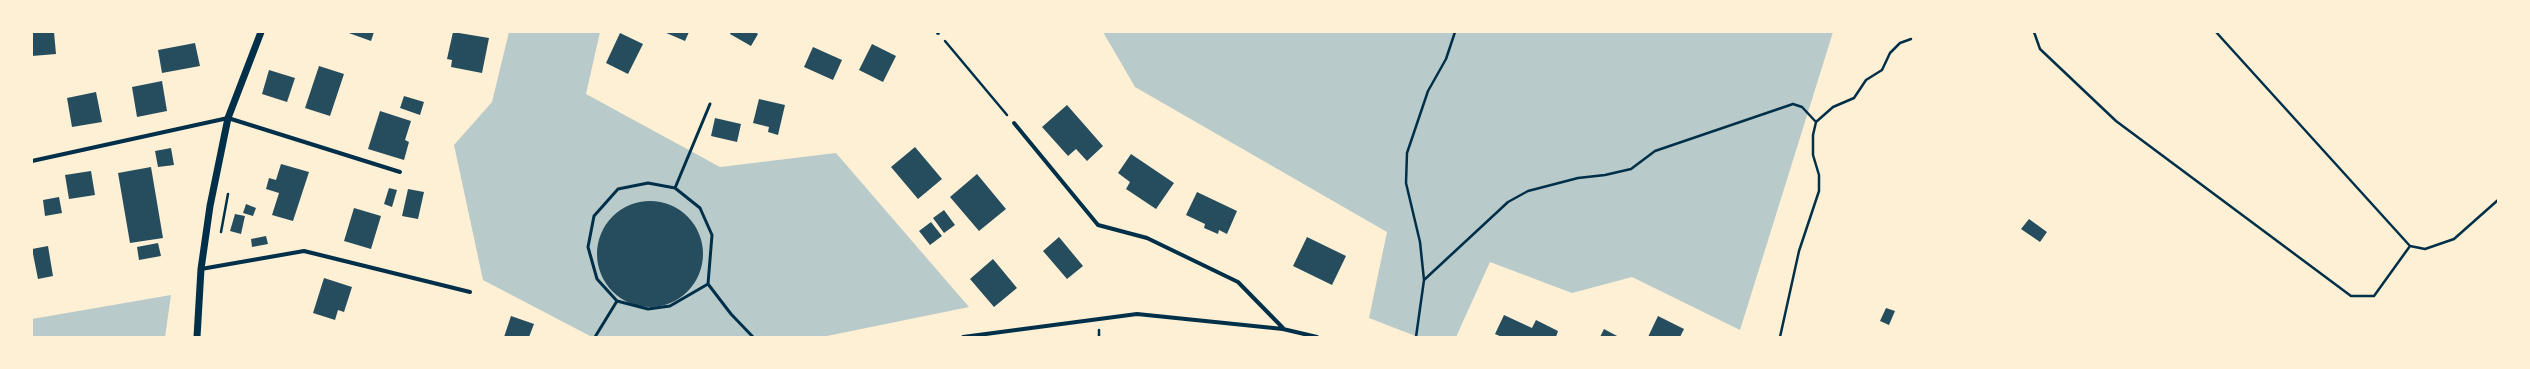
<!DOCTYPE html>
<style>
body{margin:0}
#map{position:relative;width:2530px;height:369px;overflow:hidden;background:#fdf0d5;font-family:Raleway,sans-serif}
canvas{display:block}
.frame{position:absolute;inset:0;border:33px solid #fdf0d5;pointer-events:none}
</style>
<div id="map">
<canvas width="2530" height="369"></canvas>
<div class="frame"></div>
</div>
<script>
const context = document.querySelector('canvas').getContext('2d');
context.lineJoin = 'round';
function fillPath(path, color) { context.fillStyle = color; context.fill(path, 'evenodd'); }
const shape = rows => new Path2D(rows.map(r => 'M' + r).join(''));
function trace(path, color, width, dash) { context.strokeStyle = color; context.lineWidth = width; context.lineCap = dash ? 'butt' : 'round'; context.setLineDash(dash || []); context.stroke(path); }
fillPath(shape([
 [509,32,600,32,586,94,720,167,836,153,969,307,822,337,592,337,483,280,454,145,492,102],
 [1103,32,1833,32,1740,330,1632,277,1572,293,1490,262,1456,337,1418,337,1369,318,1387,232,1135,87],
 [171,295,165,337,32,337,32,319]
]), '#b9caca');
fillPath(shape([
 [32,32,54,32,56,54,32,56],
 [346,32,374,32,371,41],
 [453,32,489,38,482,73,451,67,452,60,447,59],
 [664,32,689,32,685,41],
 [731,32,755,32,758,34,751,46,730,34],
 [620,33,643,44,628,74,606,63],
 [195,43,200,66,162,73,158,50],
 [872,44,896,56,883,82,859,70],
 [813,47,842,60,833,80,804,67],
 [319,66,344,74,330,116,305,108],
 [269,70,295,78,287,102,262,94],
 [162,81,167,111,137,117,132,87],
 [96,92,102,122,72,127,67,98],
 [404,96,424,102,420,115,400,108],
 [759,99,785,105,778,135,768,132,769,127,753,123],
 [1067,105,1103,146,1087,161,1076,149,1068,156,1042,127],
 [380,111,411,121,405,140,409,142,404,160,368,149],
 [715,118,741,124,737,142,711,136],
 [915,147,942,179,918,199,891,167],
 [171,148,174,165,158,167,155,151],
 [1131,154,1174,183,1156,209,1126,189,1130,182,1118,173],
 [281,164,309,172,293,221,272,215,279,193,266,189,269,178,276,180],
 [151,167,163,238,130,243,118,173],
 [91,171,95,195,69,199,65,175],
 [977,174,1006,209,979,231,950,197],
 [389,188,397,190,392,207,384,204],
 [408,189,424,192,418,219,402,216],
 [1197,192,1237,211,1227,234,1219,230,1218,234,1204,228,1205,224,1186,215],
 [59,197,62,213,45,216,43,200],
 '597 254a53 53 0 1 1 106 0a53 53 0 1 1-106 0Z',
 [246,204,256,208,253,216,243,213],
 [354,208,381,216,371,249,344,241],
 [944,210,955,225,944,233,933,218],
 [235,214,245,216,241,234,230,231],
 [2029,219,2047,232,2040,242,2021,229],
 [931,222,942,236,930,245,919,231],
 [266,236,268,244,252,247,251,239],
 [1059,237,1083,266,1067,279,1043,251],
 [1307,237,1346,256,1332,285,1293,266],
 [158,243,161,256,139,260,137,247],
 [48,246,53,276,38,279,32,249],
 [993,259,1017,288,994,307,970,279],
 [324,278,352,287,344,312,338,310,335,320,313,313],
 [1886,308,1895,311,1889,325,1880,321],
 [1504,315,1532,328,1536,320,1558,331,1556,337,1502,337,1495,334],
 [511,316,534,324,529,337,504,337],
 [1658,316,1684,329,1680,337,1648,337],
 [1604,329,1619,337,1600,337]
]), '#264d5e');
trace(shape([
 [2034,32,2040,49,2116,121,2351,296,2374,296,2410,246],
 [2216,32,2410,246,2425,249,2454,239,2498,200],
 [945,41,1007,115],
 [221,232,228,194],
 [1424,280,1508,202,1528,191,1578,178,1605,175,1631,169,1655,151,1793,104,1802,107,1816,122],
 [1099,337,1099,330],
 [1416,337,1424,280,1420,242,1406,183,1407,153,1428,91,1446,59,1455,32],
 [1780,337,1799,251,1819,191,1819,175,1813,155,1813,135,1816,122,1833,107,1854,98,1866,80,1882,70,1890,53,1900,43,1911,39]
]), '#003049', 2.5);
trace(shape([
 [675,188,710,104],
 [708,284,670,306,648,309,617,301,597,279,588,247,594,216,618,189,648,183,675,188,700,208,712,235,708,284,731,314,753,337],
 [595,337,617,301]
]), '#003049', 3);
trace(shape([
 [938,32,938,33],
 [1014,123,1098,225,1147,238,1238,282,1283,328],
 [32,161,228,118,400,172],
 [201,269,304,251,470,292],
 [963,337,1137,314,1283,329,1317,337]
]), '#003049', 4);
trace(shape([
 [197,337,201,269,210,206,228,118,261,32]
]), '#003049', 7);
</script>
